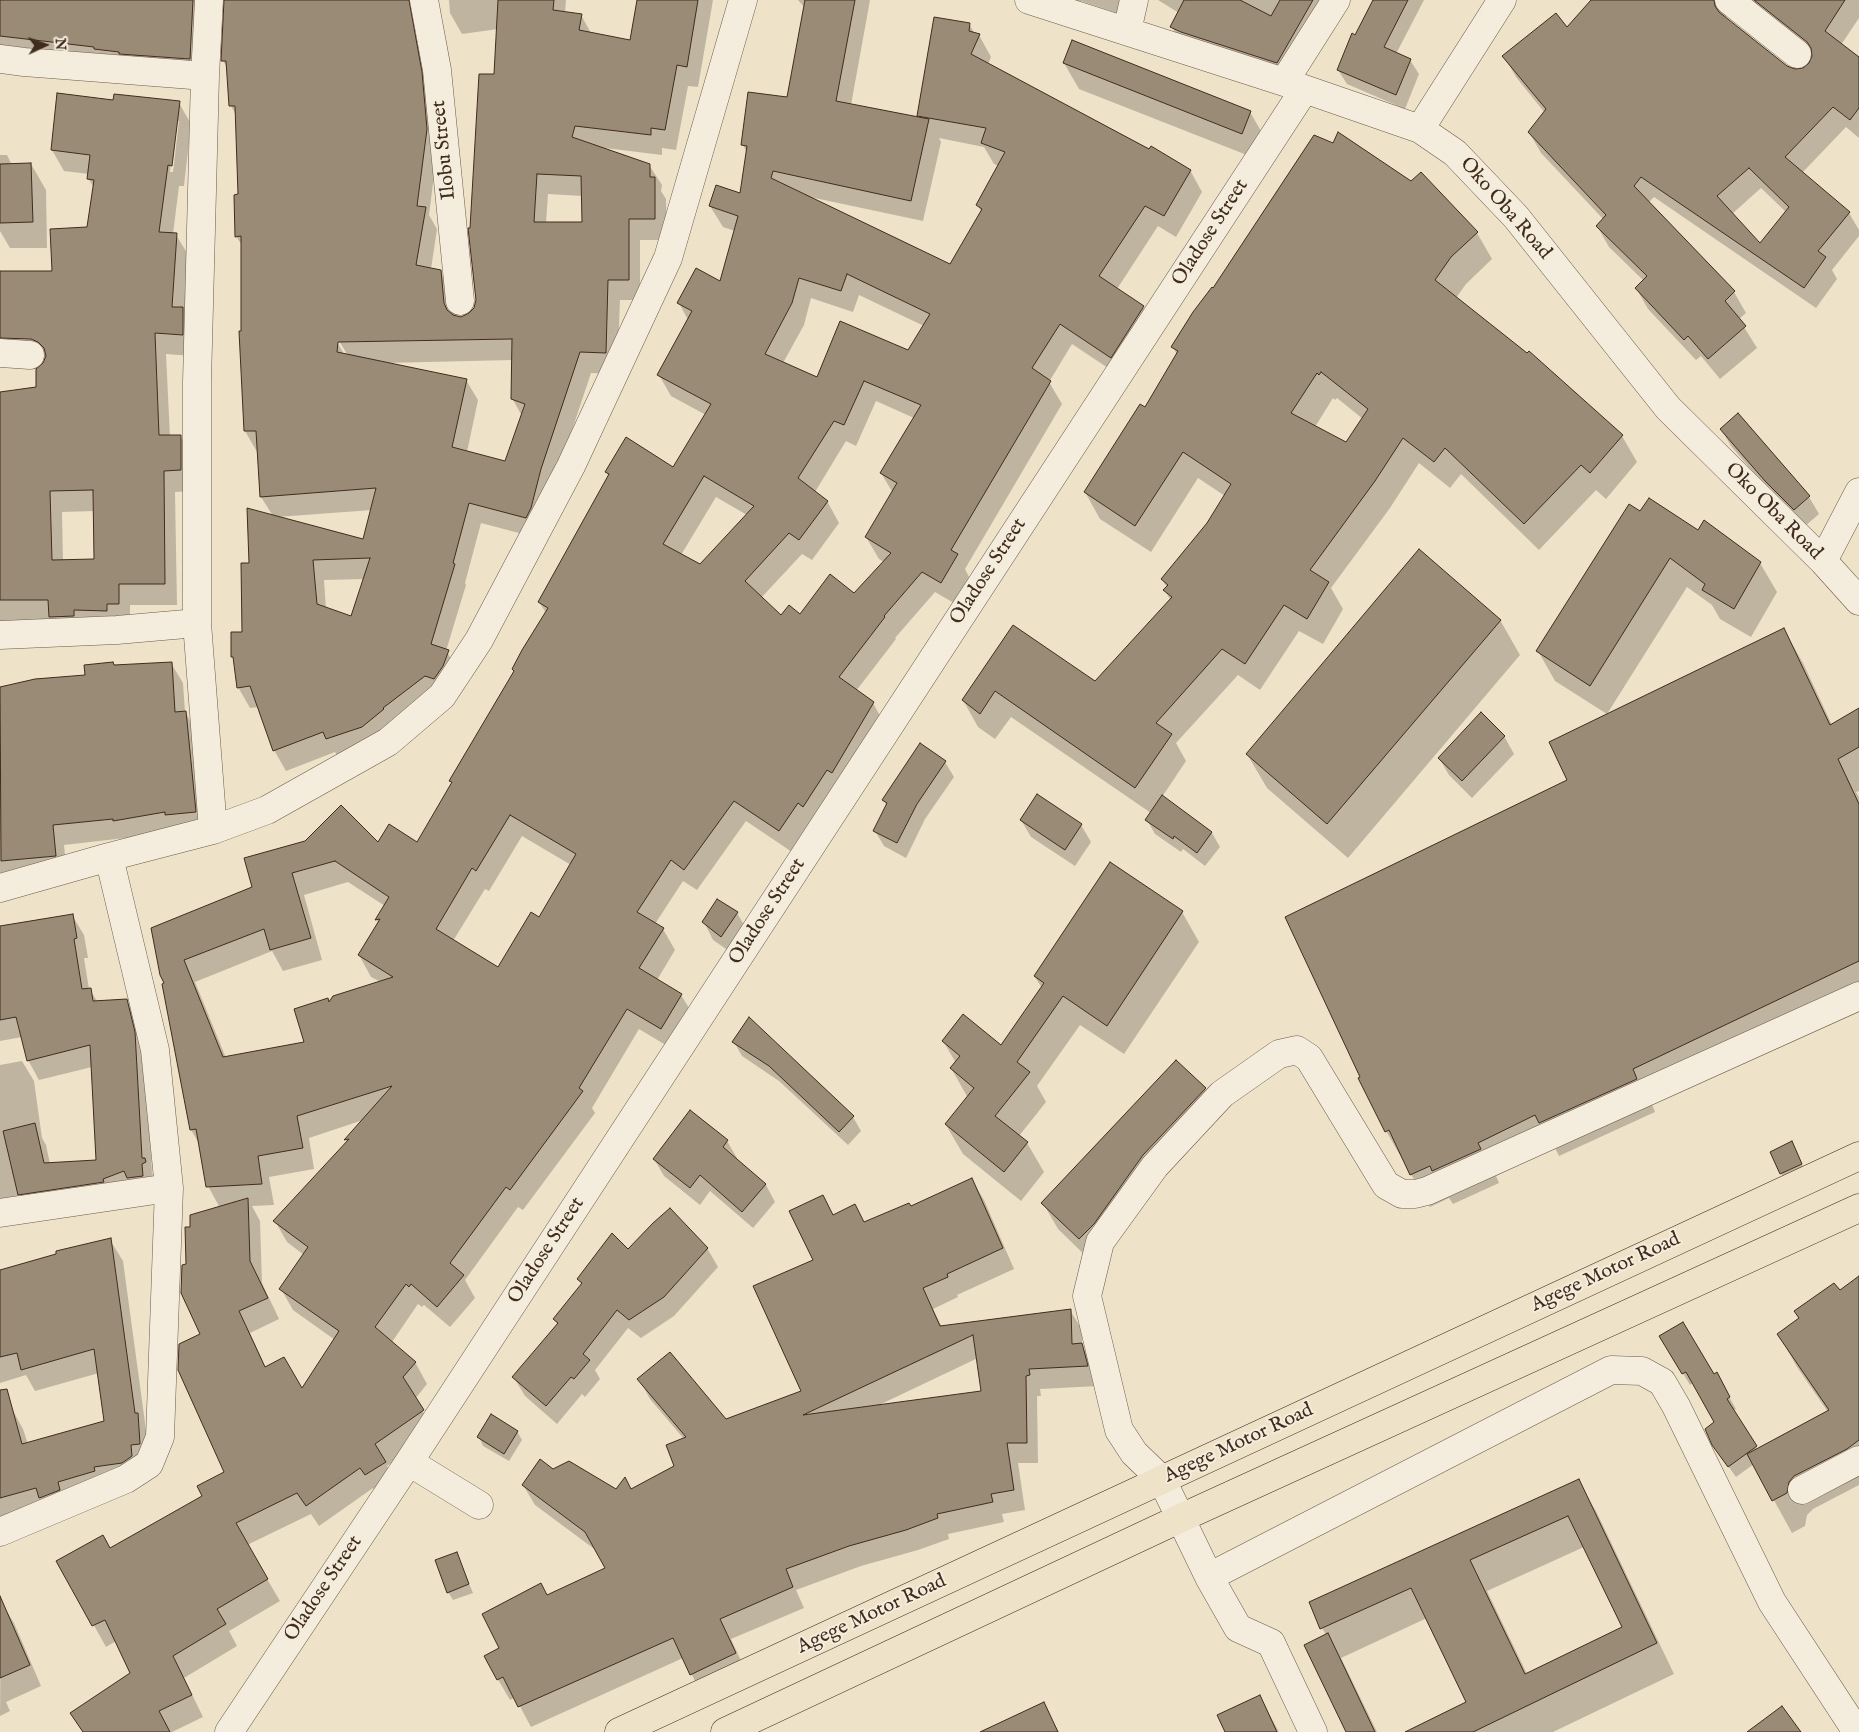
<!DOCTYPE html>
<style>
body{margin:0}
#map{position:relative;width:1859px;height:1732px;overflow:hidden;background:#eee2c9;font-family:"IM FELL English",serif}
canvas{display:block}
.north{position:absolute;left:20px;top:20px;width:50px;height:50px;-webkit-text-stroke:4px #f4ecdc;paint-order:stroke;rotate:87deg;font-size:14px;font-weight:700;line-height:20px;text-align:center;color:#402c1d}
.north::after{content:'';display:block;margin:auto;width:18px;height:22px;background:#402c1d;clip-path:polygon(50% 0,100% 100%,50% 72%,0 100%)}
</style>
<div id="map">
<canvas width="1859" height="1732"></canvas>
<div class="north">N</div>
</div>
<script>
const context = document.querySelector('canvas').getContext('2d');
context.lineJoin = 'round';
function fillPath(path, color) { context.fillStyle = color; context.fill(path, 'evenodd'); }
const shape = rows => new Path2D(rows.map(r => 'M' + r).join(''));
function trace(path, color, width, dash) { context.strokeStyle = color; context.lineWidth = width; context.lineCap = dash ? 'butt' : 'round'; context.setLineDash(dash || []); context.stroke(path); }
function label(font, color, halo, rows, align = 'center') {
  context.font = font + ' "IM FELL English",serif'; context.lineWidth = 4; context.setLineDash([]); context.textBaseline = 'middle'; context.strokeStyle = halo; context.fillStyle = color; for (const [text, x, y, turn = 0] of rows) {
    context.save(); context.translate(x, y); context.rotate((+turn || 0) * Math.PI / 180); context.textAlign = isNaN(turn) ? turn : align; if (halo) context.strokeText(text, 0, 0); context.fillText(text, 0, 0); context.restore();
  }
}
fillPath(shape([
 [0,0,196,0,204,83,0,63],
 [226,0,413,0,436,160,429,215,437,229,431,269,440,271,452,292,455,317,462,318,470,314,475,308,477,300,498,29,462,34,450,13,449,0,566,0,565,13,581,15,591,33,631,41,637,0,713,0,698,87,688,86,676,150,662,148,662,155,605,148,649,165,662,185,661,191,666,199,667,240,640,240,640,300,620,300,617,374,591,373,552,490,538,538,481,523,465,583,466,585,446,651,460,672,455,687,339,759,335,752,286,771,274,750,259,707,250,708,238,687,235,661,233,656,243,633,250,564,273,516,261,497,257,452,245,431,242,332,243,247,236,236,240,196,237,117,231,106,228,69,223,61],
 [548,194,583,196,583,224,546,223],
 [336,336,347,354,344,354,334,337],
 [513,360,512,398,522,416,506,463,467,452,478,400,466,380,384,363],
 [372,510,363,541,277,517],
 [364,579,351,618,326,609,324,580],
 [798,0,870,0,851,105,920,119,918,115,969,24,975,34,979,35,991,57,988,64,1190,170,1202,192,1176,237,1158,226,1117,289,1143,307,1156,329,1123,378,1072,344,1049,382,1062,404,965,569,969,577,954,603,935,592,895,638,896,639,856,691,873,703,885,725,792,852,746,821,697,890,683,881,655,924,663,929,675,950,657,980,681,995,694,1016,674,1050,639,1029,592,1108,595,1113,523,1210,518,1207,465,1280,475,1298,450,1327,424,1305,422,1307,418,1304,392,1342,415,1362,427,1384,415,1399,435,1432,387,1466,397,1484,378,1496,373,1488,319,1526,311,1514,247,1545,280,1601,229,1631,237,1646,184,1678,203,1717,172,1732,83,1732,72,1713,131,1674,116,1641,106,1647,58,1561,110,1549,203,1497,225,1473,201,1335,187,1266,191,1228,220,1208,208,1186,200,1145,191,1130,163,985,165,984,161,974,254,888,246,859,378,844,418,844,453,784,451,781,514,672,513,669,546,613,539,602,609,476,606,472,674,469,706,415,671,396,659,375,688,320,679,303,721,282,735,231,723,227,710,206,741,195,747,153,743,145,788,98,805,8],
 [939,138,984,147,994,164,999,166,977,205,982,212,950,266,810,197,923,221,941,142],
 [859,295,924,326,909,352,818,379,783,363,804,325,811,298,853,312],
 [876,401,914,418,881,473,893,493,866,537,879,559,884,562,854,595,800,616,781,617,761,598,802,554,812,560,839,523,827,501,815,492,846,441,856,446],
 [716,497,747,515,700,566,681,555],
 [522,836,571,865,540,918,498,968,453,941,485,889,489,891],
 [348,882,385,906,377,920,378,923,359,955,371,977,381,982,330,1004,306,1043,226,1058,195,982,272,951,283,971,322,960,304,895],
 [363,1120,346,1140,348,1143,275,1221,287,1242,304,1255,281,1289,293,1310,335,1340,302,1391,266,1368,250,1333,279,1319,262,1283,260,1221,252,1206,274,1205,269,1177,314,1169,309,1138],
 [1040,0,1133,0,1129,17,1081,1,1078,12],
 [1158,0,1340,0,1290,85,1184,49,1172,27,1179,13],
 [1374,0,1424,0,1396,54,1410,60,1419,74,1405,109,1347,84,1338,70],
 [1592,0,1859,0,1859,18,1841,45,1859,59,1859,138,1846,127,1802,173,1849,213,1859,230,1859,236,1832,270,1837,279,1816,308,1654,197,1648,203,1734,292,1746,313,1739,319,1757,348,1720,379,1701,356,1696,360,1648,309,1636,288,1644,281,1609,247,1597,226,1604,220,1541,153,1529,132,1545,113,1516,77,1504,56,1567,29],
 [1752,8,1813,57,1810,65,1804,69,1795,71,1787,67,1725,19,1728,12],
 [1761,188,1787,213,1760,245,1732,214],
 [1064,63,1250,112,1265,138,1257,159,1079,89],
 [114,102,179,103,191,124,184,186,179,186,173,234,176,235,189,256,185,312,195,330,194,356,166,354,170,437,181,437,193,458,193,491,175,492,177,605,130,605,130,624,0,643,0,393,37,388,45,360,11,359,0,340,0,272,54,272,88,229,94,188,88,178,89,174,64,171,52,150],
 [176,121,179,121,173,172,170,172],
 [95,511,96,560,63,561,62,512],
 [0,155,7,155,12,165,31,164,46,190,47,248,10,248,0,231],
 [1477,233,1492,259,1466,284,1456,298,1527,355,1529,353,1622,436,1637,462,1606,499,1596,490,1539,550,1461,474,1450,488,1419,463,1390,508,1331,588,1343,609,1323,644,1299,631,1260,690,1238,675,1176,743,1186,761,1162,797,1212,833,1220,847,1205,866,1183,849,1181,852,1155,834,1147,820,1151,813,1011,717,995,739,978,727,963,700,1013,626,1095,683,1171,601,1165,591,1167,588,1162,579,1208,524,1225,496,1198,478,1151,552,1100,519,1085,492,1145,409,1177,355,1173,347],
 [1333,398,1335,400,1337,398,1363,419,1347,443,1315,427],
 [1738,415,1809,497,1819,514,1804,527,1776,499,1731,446,1721,429],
 [1698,531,1760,563,1777,592,1751,637,1720,619,1712,605,1687,587,1607,714,1555,681,1538,651],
 [1500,620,1520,655,1348,858,1267,788,1247,754],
 [1784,630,1803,663,1832,725,1859,712,1859,791,1856,792,1859,797,1859,1003,1651,1102,1655,1112,1559,1156,1555,1148,1496,1176,1499,1183,1453,1204,1449,1198,1430,1207,1386,1131,1569,781],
 [171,663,183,683,185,712,197,732,207,832,126,840,125,838,64,845,67,875,0,882,0,688,36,681,86,676,114,666],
 [1504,736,1514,754,1472,798,1449,775,1439,758],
 [945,762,954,777,925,819,906,858,884,846,875,831,887,806,883,800],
 [1021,820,1081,825,1091,842,1075,866,1031,837],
 [1182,912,1199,942,1124,1054,1080,1025,1037,1086,1046,1102,1019,1136,1027,1143,1044,1172,1021,1201,963,1154,946,1125,968,1098,951,1068,956,1063,943,1041,1002,1046,1042,988,1035,977],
 [737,913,747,930,732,953,713,940,704,922],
 [72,915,84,935,88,958,84,958,89,989,98,1002,126,1001,138,1021,145,1052,152,1173,156,1179,0,1209,0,1065,22,1061,34,1081,42,1138,46,1145,50,1164,98,1162,92,1067,39,1080,28,1060,22,1037,0,1041,0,927],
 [734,1042,853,1117,861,1131,848,1145,779,1081,742,1056],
 [1205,1089,1220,1115,1158,1182,1095,1265,1058,1229,1043,1203],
 [727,1141,737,1158,736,1159,766,1185,775,1202,753,1228,710,1191,700,1205,664,1176,654,1159],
 [1792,1143,1806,1173,1785,1181,1781,1173],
 [972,1180,984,1200,1014,1269,957,1295,958,1297,933,1309,942,1327,1070,1310,1082,1330,1082,1346,1093,1364,1098,1386,1040,1389,1041,1396,1037,1396,1038,1463,1018,1463,1025,1510,1002,1514,1004,1522,948,1534,949,1539,918,1550,861,1566,796,1590,804,1608,731,1639,747,1674,702,1694,683,1658,531,1727,515,1697,510,1700,485,1657,500,1649,547,1596,606,1568,597,1551,535,1505,523,1485,553,1471,616,1491,631,1491,675,1467,684,1439,650,1399,639,1379,726,1420,802,1392,815,1261,823,1196,834,1216,864,1223,910,1207],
 [978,1358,982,1392,877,1406],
 [110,1240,123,1261,146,1430,150,1436,152,1465,0,1525,0,1410,11,1407,23,1429,28,1444,106,1422,99,1373,35,1391,26,1375,0,1383,0,1271],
 [707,1248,718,1267,674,1316,641,1338,628,1328,595,1370,600,1379,585,1397,582,1394,557,1424,525,1396,514,1378,558,1325,554,1319,582,1285,578,1279],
 [1859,1278,1859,1485,1813,1509,1807,1515,1805,1526,1792,1533,1754,1464,1736,1477,1721,1456,1716,1422,1694,1382,1690,1385,1661,1336,1714,1376,1716,1374,1736,1409,1733,1410,1758,1450,1828,1412,1797,1367,1779,1335],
 [517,1431,522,1440,509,1461,483,1446,479,1437],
 [1578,1481,1596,1511,1674,1674,1553,1732,1408,1732,1468,1703,1427,1618,1341,1658,1377,1732,1347,1732,1326,1635,1322,1628],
 [1584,1547,1623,1627,1527,1674,1487,1591],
 [456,1553,473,1593,453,1600,448,1592],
 [1,1602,14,1623,41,1686,6,1702,10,1711,0,1716],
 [1260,1697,1279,1732,1226,1732],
 [1043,1704,1059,1732,983,1732]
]), '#0003');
const building = shape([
 [0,0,193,0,190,59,119,54,119,52,94,49,94,47,0,36,0,0],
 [224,0,409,0,422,72,427,129,417,206,426,207,416,265,441,270,444,303,447,310,453,315,461,317,469,313,474,308,476,300,468,228,470,228,479,74,494,74,498,0,554,0,553,10,582,14,579,30,630,40,637,0,698,0,687,67,677,65,665,130,651,128,651,135,575,126,572,137,650,164,650,177,655,177,655,219,629,219,629,280,608,280,606,353,580,352,541,469,531,508,526,518,469,503,453,563,455,564,431,644,449,650,443,666,434,679,425,676,383,708,384,709,362,727,326,739,323,732,273,751,250,686,237,688,233,657,231,657,231,632,242,632,241,563,249,563,247,508,363,539,376,488,260,497,256,431,244,431,239,331,241,331,241,236,235,237,234,195,238,194,235,106,229,106,226,61,221,61,224,0],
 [537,174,581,176,582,222,534,222,537,174],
 [512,339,511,399,525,404,505,461,452,447,467,379,337,352,338,342,512,339],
 [370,558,351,616,317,604,313,560,370,558],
 [805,0,855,0,836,101,929,119,911,201,773,171,771,178,950,264,982,209,976,205,1005,152,981,143,986,128,917,116,934,17,970,23,969,31,980,34,971,54,1149,149,1151,146,1191,170,1164,216,1145,206,1099,276,1144,306,1111,358,1060,324,1032,368,1051,381,951,550,958,554,941,583,922,572,884,616,885,617,839,677,874,702,832,773,827,770,803,807,798,803,779,831,734,801,684,870,671,860,637,912,664,928,639,968,682,994,661,1029,627,1009,579,1088,583,1091,510,1190,506,1187,450,1263,464,1275,437,1307,411,1284,409,1287,406,1284,375,1327,416,1362,403,1377,424,1410,375,1444,386,1462,365,1475,360,1468,306,1506,297,1493,236,1523,268,1579,217,1609,226,1624,173,1656,192,1695,159,1711,170,1732,83,1732,70,1713,130,1673,105,1620,92,1626,56,1561,103,1535,110,1548,202,1496,197,1486,224,1472,178,1370,179,1344,200,1334,181,1293,182,1265,186,1264,185,1227,190,1227,190,1215,248,1198,250,1261,268,1298,239,1311,265,1367,284,1357,302,1388,339,1331,279,1289,308,1247,273,1221,349,1139,344,1140,392,1086,297,1116,303,1148,258,1156,262,1184,206,1187,196,1129,190,1130,162,984,164,983,160,975,151,928,252,887,244,858,305,841,341,805,378,842,389,824,417,842,452,782,449,781,514,671,512,669,522,650,548,608,538,602,609,474,605,472,626,437,673,467,711,404,657,375,692,311,677,303,696,268,720,281,738,216,709,206,716,185,740,193,747,146,741,145,748,92,787,97,805,0],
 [847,274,930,314,908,350,840,321,817,377,765,354,792,303,799,278,841,291,847,274],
 [864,381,921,405,880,473,897,483,865,537,891,553,854,593,830,574,800,614,789,605,781,615,745,581,789,533,799,540,828,501,798,478,834,421,844,425,864,381],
 [704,476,754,506,700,564,663,544,704,476],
 [510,815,576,854,539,917,531,912,498,967,436,929,472,868,476,871,510,815],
 [335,861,389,897,375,920,380,919,358,955,393,977,333,996,329,1002,328,998,294,1009,304,1042,223,1057,184,960,264,929,270,950,311,938,292,873,335,861],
 [1184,0,1240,0,1271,16,1280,0,1313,0,1277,63,1181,32,1170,27,1184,0],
 [1373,0,1408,0,1384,47,1411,59,1396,95,1337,70,1352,33,1355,35,1373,0],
 [1591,0,1714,0,1715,6,1719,12,1787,66,1795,69,1803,68,1809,63,1812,56,1811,48,1807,42,1754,0,1845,0,1825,31,1859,57,1859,108,1850,120,1833,107,1785,157,1850,212,1818,251,1826,257,1804,288,1641,177,1634,186,1735,291,1725,301,1746,326,1708,359,1688,336,1684,340,1635,288,1647,276,1596,226,1606,215,1528,132,1546,109,1502,56,1556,13,1567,27,1591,0],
 [1749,168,1789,207,1760,243,1717,196,1749,168],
 [1072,40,1251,111,1242,134,1063,63,1072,40],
 [57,93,113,100,114,94,180,101,172,166,168,165,159,232,177,233,172,307,183,307,183,335,155,333,159,435,181,435,181,470,164,471,165,584,119,584,119,604,107,604,107,611,74,610,74,616,49,617,48,600,0,600,0,392,36,387,36,369,43,363,46,356,44,348,38,342,31,339,0,338,0,271,52,271,50,229,87,227,94,180,87,179,90,155,51,150,57,93],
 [93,490,94,559,52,560,50,491,93,490],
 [1338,132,1411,181,1421,172,1478,232,1451,257,1435,280,1527,353,1529,351,1623,435,1590,473,1581,465,1524,524,1445,448,1434,462,1403,438,1375,481,1310,570,1329,582,1307,619,1284,605,1245,664,1222,649,1156,723,1172,734,1135,788,995,691,980,714,962,700,1013,625,1095,681,1172,597,1163,590,1168,585,1161,579,1207,523,1231,484,1183,452,1135,526,1084,492,1140,404,1145,407,1178,351,1171,347,1193,312,1212,287,1213,288,1314,135,1333,143,1338,132],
 [1321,372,1368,409,1346,442,1291,413,1317,373,1319,375,1321,372],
 [31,163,33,222,0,223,0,164,31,163],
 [1738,413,1810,496,1794,510,1765,481,1720,429,1738,413],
 [1649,498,1698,530,1704,520,1761,562,1734,609,1702,590,1705,584,1670,558,1590,686,1536,651,1629,504,1640,511,1649,498],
 [1419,549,1501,620,1327,824,1246,754,1419,549],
 [1784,628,1830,725,1859,708,1859,747,1838,759,1859,804,1859,961,1633,1069,1637,1079,1539,1123,1535,1115,1478,1143,1481,1149,1432,1171,1430,1166,1410,1175,1389,1130,1385,1132,1358,1078,1360,1077,1285,917,1567,780,1549,742,1784,628],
 [113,662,114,665,172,662,175,712,186,711,196,812,165,815,165,812,113,821,113,819,53,825,56,856,1,861,0,687,35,679,85,675,84,665,113,662],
 [1481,712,1505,736,1462,781,1438,758,1481,712],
 [920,743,946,761,917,804,897,843,873,831,887,803,882,800,920,743],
 [1037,794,1082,824,1065,850,1020,820,1037,794],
 [1162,795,1212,832,1197,853,1174,836,1173,839,1145,820,1162,795],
 [1110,862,1183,911,1107,1026,1063,996,1017,1062,1030,1072,995,1116,1028,1142,1004,1172,945,1124,974,1088,950,1068,960,1056,942,1041,963,1014,1001,1045,1044,983,1034,976,1110,862],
 [717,899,738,912,721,937,702,922,717,899],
 [73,914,77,938,74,939,82,989,91,988,93,1001,127,999,135,1032,142,1158,145,1158,146,1162,142,1164,143,1176,127,1178,124,1171,103,1179,104,1182,18,1195,3,1131,35,1123,44,1163,96,1160,90,1045,27,1061,16,1017,0,1020,0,926,73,914],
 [749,1017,854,1116,839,1132,769,1066,732,1042,749,1017],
 [1176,1060,1206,1088,1143,1155,1094,1224,1079,1239,1041,1203,1176,1060],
 [690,1110,728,1140,723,1147,766,1184,742,1212,700,1175,690,1188,653,1159,690,1110],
 [1792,1141,1802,1164,1780,1174,1770,1152,1792,1141],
 [972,1178,1003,1248,947,1274,948,1277,923,1288,940,1326,1071,1309,1072,1344,1082,1343,1088,1366,1029,1369,1030,1375,1026,1376,1027,1443,1007,1443,1014,1490,991,1494,993,1502,937,1514,938,1518,906,1530,849,1546,786,1569,793,1587,720,1619,736,1653,690,1675,673,1638,518,1707,503,1677,497,1680,484,1656,499,1648,482,1614,541,1583,547,1595,605,1568,585,1532,522,1485,540,1459,553,1469,569,1461,616,1489,625,1477,631,1489,674,1466,666,1445,686,1437,637,1379,670,1352,726,1419,801,1391,753,1286,813,1260,789,1211,823,1195,833,1215,855,1204,864,1222,909,1203,911,1206,972,1178],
 [973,1335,981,1391,803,1415,973,1335],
 [670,1208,708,1248,664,1297,629,1320,617,1310,583,1354,590,1360,574,1379,571,1377,546,1406,512,1377,558,1323,553,1319,582,1283,577,1279,612,1233,628,1249,653,1223,670,1208],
 [111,1238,135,1413,138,1413,140,1444,131,1445,132,1456,122,1463,94,1467,95,1471,58,1482,60,1490,42,1497,39,1498,36,1488,0,1498,0,1390,7,1389,22,1444,104,1421,94,1349,21,1370,17,1353,0,1357,0,1270,56,1254,56,1251,111,1238],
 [1859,1276,1859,1440,1847,1449,1794,1476,1789,1482,1787,1493,1772,1501,1747,1454,1829,1410,1777,1334,1799,1318,1794,1311,1834,1283,1840,1290,1859,1276],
 [1683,1322,1714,1374,1717,1372,1730,1397,1727,1399,1757,1446,1728,1467,1712,1445,1705,1429,1714,1422,1686,1372,1682,1374,1659,1336,1683,1322],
 [491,1414,518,1431,504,1454,477,1437,491,1414],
 [1579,1479,1657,1643,1473,1732,1405,1732,1466,1702,1411,1588,1320,1629,1309,1602,1579,1479],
 [1568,1516,1622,1627,1525,1674,1470,1560,1568,1516],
 [457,1552,469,1584,447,1593,435,1560,457,1552],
 [0,1596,30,1665,0,1678,0,1596],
 [1328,1633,1375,1732,1346,1732,1304,1645,1328,1633],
 [1260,1695,1277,1732,1225,1732,1217,1715,1260,1695],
 [1044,1702,1058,1732,980,1732,1044,1702],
 [1782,1706,1801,1732,1747,1732,1782,1706]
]);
fillPath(building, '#9a8b76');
trace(building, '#402c1d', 1);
const minor = shape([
 [209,0,205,76,197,382,197,623,213,830],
 [424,0,437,70,460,301],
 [1029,0,1284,82,1420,129,1455,153,1516,217,1668,408,1823,561,1859,601],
 [1729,0,1797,54],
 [1127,31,1134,0],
 [0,59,24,62,205,76],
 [1284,82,1336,0],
 [1420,129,1502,0],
 [0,353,30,355],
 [1823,561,1859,492],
 [0,635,117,630,197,623],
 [0,888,109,857,213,830,267,810,388,742,442,696,479,640,571,466,668,258,743,0],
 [0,1213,169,1188],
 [409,1462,479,1505],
 [1802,1490,1859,1460],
 [0,1532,126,1479,149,1464,160,1437,169,1188,155,1050,109,857],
 [1209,1577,1611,1370,1642,1371,1662,1382,1676,1406,1772,1602,1857,1732],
 [229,1732,409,1462,1304,90],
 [1313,1732,1271,1643,1238,1628,1209,1577,1162,1480,1134,1453,1119,1430,1087,1296,1100,1242,1155,1166,1222,1094,1279,1054,1297,1050,1309,1058,1386,1185,1402,1194,1415,1194,1427,1191,1859,996]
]);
const major = shape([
 [619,1732,1859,1156],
 [725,1732,1181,1518,1859,1208]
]);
trace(minor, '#6c5a48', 29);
trace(major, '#402c1d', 29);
trace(minor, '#f4ecdc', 28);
trace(major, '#eee2c9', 28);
label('20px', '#402c1d', '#f4ecdc', [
 ["Ilobu Street",445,150,-96],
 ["Oko Oba Road",1505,209,49],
 ["Oladose Street",1211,233,-57],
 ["Oko Oba Road",1773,512,45],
 ["Oladose Street",989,572,-57],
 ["Oladose Street",768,912,-57],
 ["Oladose Street",547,1251,-57],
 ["Agege Motor Road",1606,1273,-25],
 ["Agege Motor Road",1239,1444,-25],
 ["Oladose Street",324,1589,-56],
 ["Agege Motor Road",872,1615,-25]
]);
</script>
